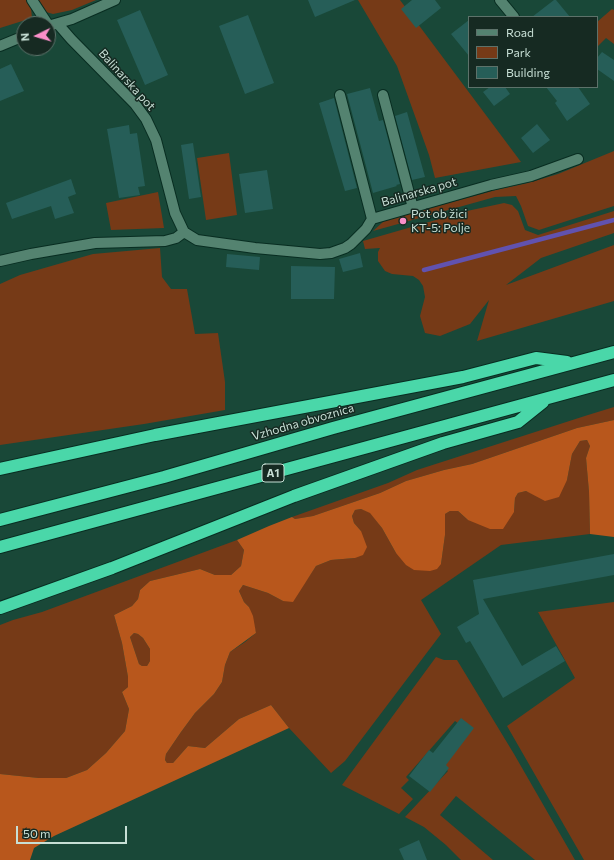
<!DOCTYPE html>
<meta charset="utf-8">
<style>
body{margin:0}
#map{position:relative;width:614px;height:860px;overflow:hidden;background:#194838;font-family:Commissioner,sans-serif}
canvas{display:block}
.legend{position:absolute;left:468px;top:16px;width:130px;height:72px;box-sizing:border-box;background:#162a22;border:1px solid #5d726a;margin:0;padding:5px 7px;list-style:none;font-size:12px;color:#c7dfd5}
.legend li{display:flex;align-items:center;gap:8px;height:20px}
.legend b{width:20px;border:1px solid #5d726a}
.north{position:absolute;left:16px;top:16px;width:40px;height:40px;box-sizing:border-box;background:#162a22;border:1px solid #5d726a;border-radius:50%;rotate:265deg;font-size:11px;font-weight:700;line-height:16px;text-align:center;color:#c7dfd5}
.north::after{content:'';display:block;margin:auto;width:14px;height:18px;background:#f98fc9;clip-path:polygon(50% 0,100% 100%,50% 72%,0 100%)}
.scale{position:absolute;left:16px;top:826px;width:111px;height:18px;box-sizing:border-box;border:2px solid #c7dfd5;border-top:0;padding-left:5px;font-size:12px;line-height:14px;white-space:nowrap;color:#c7dfd5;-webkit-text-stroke:3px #162a22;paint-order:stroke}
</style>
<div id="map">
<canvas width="614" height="860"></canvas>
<ul class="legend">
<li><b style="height:5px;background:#548370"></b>Road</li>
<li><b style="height:11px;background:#763a17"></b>Park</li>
<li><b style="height:11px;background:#265e58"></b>Building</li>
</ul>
<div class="north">N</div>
<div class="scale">50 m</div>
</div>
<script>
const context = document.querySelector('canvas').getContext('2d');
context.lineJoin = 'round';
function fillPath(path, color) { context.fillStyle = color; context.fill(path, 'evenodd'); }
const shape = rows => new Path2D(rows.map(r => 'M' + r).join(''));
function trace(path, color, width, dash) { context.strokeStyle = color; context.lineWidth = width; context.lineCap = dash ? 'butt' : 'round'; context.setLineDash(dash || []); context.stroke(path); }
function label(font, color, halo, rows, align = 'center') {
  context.font = font + ' Commissioner,sans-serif'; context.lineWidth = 3; context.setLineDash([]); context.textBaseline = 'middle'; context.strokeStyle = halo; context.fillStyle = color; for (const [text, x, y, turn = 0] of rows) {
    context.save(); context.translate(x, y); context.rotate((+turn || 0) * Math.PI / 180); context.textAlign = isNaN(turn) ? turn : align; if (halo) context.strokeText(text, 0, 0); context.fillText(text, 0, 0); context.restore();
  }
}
fillPath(shape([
 [0,0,28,0,31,8,32,18,0,28],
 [38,0,96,0,72,10,53,14,46,12],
 [358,0,400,0,521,162,435,178,429,155,397,66],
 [612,9,614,10,614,44,606,38,597,47,597,22],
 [614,151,614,206,570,220,539,230,528,226,521,206,516,196,495,197,373,231,384,221,492,191,528,183,558,174],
 [229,153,237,215,206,220,197,158],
 [158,192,164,228,111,230,106,203],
 [504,203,512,205,518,211,525,230,538,235,614,211,614,233,541,258,506,285,614,245,614,301,477,341,489,300,470,324,440,336,425,333,420,316,425,297,423,286,419,280,413,276,392,274,385,271,378,261,378,252,380,248,365,249,363,241,467,211],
 [160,248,162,277,171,289,187,289,195,334,218,333,225,382,225,410,144,424,0,445,0,284,20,275,93,254],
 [614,407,614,420,577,428,472,464,444,470,406,481,380,493,313,516,295,519,292,517,388,483,417,470,588,415],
 [587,440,590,446,586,458,589,492,590,534,501,545,421,600,441,634,345,761,331,773,289,728,271,705,239,719,205,748,188,746,173,763,167,763,165,760,166,754,181,732,195,713,214,694,222,682,225,665,230,652,245,642,256,633,249,607,244,602,239,591,243,585,268,593,283,601,306,581,316,566,331,560,355,558,361,531,354,523,352,516,355,510,361,509,370,512,382,528,396,553,441,564,445,535,445,514,450,511,458,511,468,520,514,512,515,498,518,493,526,491,534,494,567,480,572,454,580,441],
 [237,540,244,550,241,566,231,575,215,575,200,569,150,581,140,590,138,599,132,606,114,615,122,643,128,677,128,687,122,692,129,709,125,731,106,753,87,770,66,778,39,778,0,774,0,625,13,620,42,612],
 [614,602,614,860,584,860,507,726,575,678,538,612],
 [134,633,138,634,143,638,150,649,150,661,147,666,142,666,139,664,130,637],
 [436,657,444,660,457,660,514,754,575,860,535,860,456,796,440,815,493,860,461,860,446,845,424,827,405,817,448,771,442,765,469,731,455,721,406,777,409,780,401,788,413,799,399,814,342,785]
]), '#763a17');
fillPath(shape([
 [614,420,614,537,590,534,589,492,586,458,590,446,587,440,580,441,572,454,567,480,559,497,545,501,526,491,518,493,515,498,514,512,503,529,490,529,468,520,458,511,450,511,445,514,445,535,441,564,437,569,430,571,414,570,406,565,396,553,382,528,370,513,361,509,355,510,352,516,354,523,361,531,367,547,363,555,355,558,331,560,316,566,293,602,283,601,268,593,243,585,239,591,244,602,249,607,253,616,256,633,230,652,225,665,222,682,214,694,195,713,181,732,166,754,165,760,167,763,173,763,188,746,205,748,239,719,271,705,289,728,54,836,34,848,30,860,0,860,0,774,39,778,66,778,87,770,106,753,125,731,129,709,122,692,128,687,128,677,122,643,114,615,132,606,138,599,140,590,150,581,200,569,215,575,231,575,241,566,244,550,237,540,269,526,292,517,295,519,313,516,380,493,406,481,444,470,472,464,577,428],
 [134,633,138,634,143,638,150,649,150,661,147,666,142,666,139,664,130,637]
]), '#b8571c');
trace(shape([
 [424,270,614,220]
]), '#6152af', 4.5);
fillPath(shape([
 [308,0,355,0,315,17],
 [412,0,435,0,441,8,416,28,401,9],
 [554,0,556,0,570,17,532,17],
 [140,10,168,75,145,85,117,20],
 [248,15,274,83,245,94,219,26],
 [469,20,469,56,451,34],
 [602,52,614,60,614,81,597,69,597,58],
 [11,64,24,91,0,101,0,69],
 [490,87,505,87,510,94,494,106,483,92],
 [546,87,578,87,590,104,567,121,555,103,557,101],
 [370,88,379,121,383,120,400,184,396,185,397,186,373,193,347,94],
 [334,98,357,188,345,191,319,103],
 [407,112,425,177,412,180,395,116],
 [537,124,550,140,533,153,521,138],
 [129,125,130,134,137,133,145,186,138,187,140,195,119,198,107,129],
 [193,143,201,197,189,199,181,145],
 [267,170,273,209,245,213,239,174],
 [71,179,76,194,68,197,74,213,55,219,51,206,12,219,6,203],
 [360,253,363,267,343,272,339,259],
 [227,254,260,257,259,270,226,267],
 [291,266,335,267,334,299,291,299],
 [614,554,614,575,483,599,522,666,556,646,565,661,503,698,470,641,466,643,457,627,479,614,473,580],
 [461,718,474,728,446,765,449,768,430,792,409,776,429,750,433,753],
 [419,840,427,860,404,860,399,849]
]), '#265e58');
const street = shape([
 [32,0,49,26],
 [500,0,514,17],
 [58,24,71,39,135,104,146,119,156,140,175,213,184,232,197,240,255,248,320,254,331,253,345,248,351,244,366,229,372,219,491,185,531,176,578,159],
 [48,26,72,19,115,0],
 [0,46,24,36],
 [340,95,372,219],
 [383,95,413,208],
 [0,261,31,254,95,243,165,241,176,238,184,232]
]);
const highway = shape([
 [0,469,155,435,463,377,536,358,567,362],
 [0,520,164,477,333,428,614,352],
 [0,547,614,380],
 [0,608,112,568,294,496,443,443,518,422,543,402]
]);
trace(street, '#082d21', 12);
trace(highway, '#082d21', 14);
trace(street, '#548370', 10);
trace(highway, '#4ad7a9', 12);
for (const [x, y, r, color] of [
 [403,221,4,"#f98fc9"]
]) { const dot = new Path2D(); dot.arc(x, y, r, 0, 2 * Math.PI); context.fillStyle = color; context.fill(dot); trace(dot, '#162a22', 1.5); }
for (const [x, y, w] of [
 [273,473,22]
]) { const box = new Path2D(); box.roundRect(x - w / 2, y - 9, w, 18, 3); context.fillStyle = '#162a22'; context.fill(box); trace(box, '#c7dfd5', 1); }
label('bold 11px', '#c7dfd5', null, [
 ["A1",273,473]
]);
label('12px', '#c7dfd5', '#162a22', [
 ["Balinarska pot",127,80,48],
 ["Balinarska pot",419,192,-16],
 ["Vzhodna obvoznica",303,422,-16]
]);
label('12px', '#c7dfd5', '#162a22', [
 ["Pot ob žici",411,214],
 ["KT-5: Polje",411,228]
], 'left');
</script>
